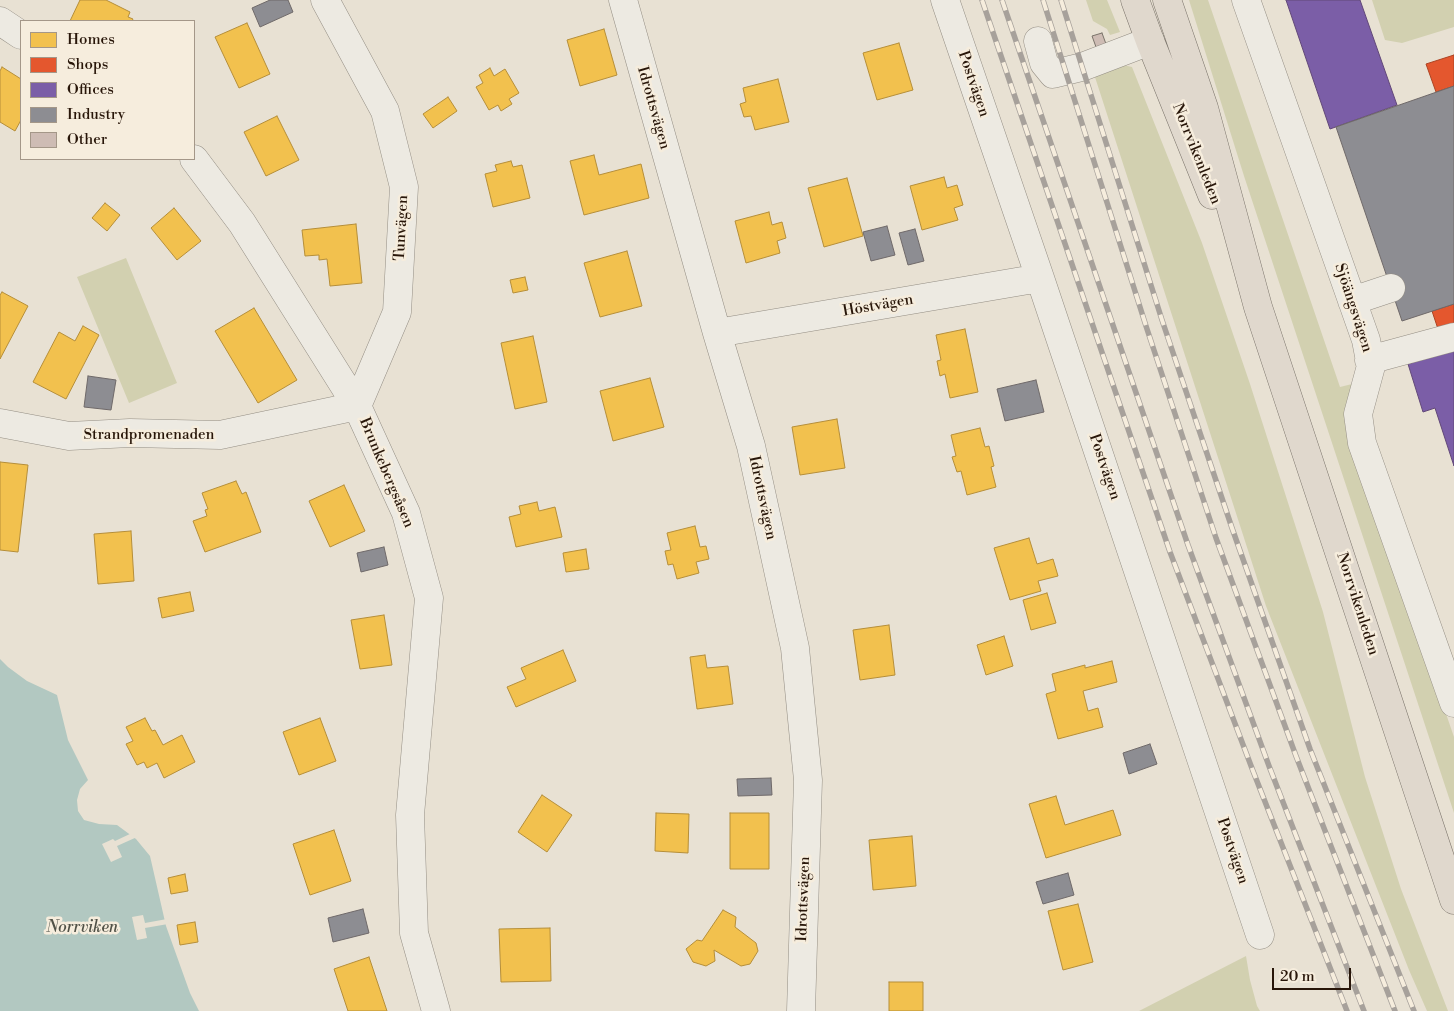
<!DOCTYPE html>
<meta charset="utf-8">
<style>
body{margin:0}
#map{position:relative;width:1454px;height:1011px;overflow:hidden;background:#e8e1d3;font-family:"Libre Bodoni",serif}
canvas{display:block}
.legend{position:absolute;left:20px;top:20px;width:175px;height:140px;box-sizing:border-box;background:#f6eddd;border:1px solid #a49788;margin:0;padding:6px 9px;list-style:none;font-size:15px;color:#281609}
.legend li{display:flex;align-items:center;gap:10px;height:25px}
.legend b{width:25px;border:1px solid #a49788}
.scale{position:absolute;left:1272px;top:968px;width:79px;height:22px;box-sizing:border-box;border:2px solid #281609;border-top:0;padding-left:6px;font-size:15px;line-height:18px;white-space:nowrap;color:#281609;-webkit-text-stroke:4px #f6eddd;paint-order:stroke}
</style>
<div id="map">
<canvas width="1454" height="1011"></canvas>
<ul class="legend">
<li><b style="height:14px;background:#f2c14e"></b>Homes</li>
<li><b style="height:14px;background:#e4572e"></b>Shops</li>
<li><b style="height:14px;background:#7b5ea7"></b>Offices</li>
<li><b style="height:14px;background:#8d8d92"></b>Industry</li>
<li><b style="height:14px;background:#cebcb4"></b>Other</li>
</ul>
<div class="scale">20 m</div>
</div>
<script>
const context = document.querySelector('canvas').getContext('2d');
context.lineJoin = 'round';
function fillPath(path, color) { context.fillStyle = color; context.fill(path, 'evenodd'); }
const shape = rows => new Path2D(rows.map(r => 'M' + r).join(''));
function trace(path, color, width, dash) { context.strokeStyle = color; context.lineWidth = width; context.lineCap = dash ? 'butt' : 'round'; context.setLineDash(dash || []); context.stroke(path); }
function label(font, color, halo, rows, align = 'center') {
  context.font = font + ' "Libre Bodoni",serif'; context.lineWidth = 5; context.setLineDash([]); context.textBaseline = 'middle'; context.strokeStyle = halo; context.fillStyle = color; for (const [text, x, y, turn = 0] of rows) {
    context.save(); context.translate(x, y); context.rotate((+turn || 0) * Math.PI / 180); context.textAlign = isNaN(turn) ? turn : align; if (halo) context.strokeText(text, 0, 0); context.fillText(text, 0, 0); context.restore();
  }
}
fillPath(shape([
 [1086,0,1107,0,1120,32,1110,35,1107,29,1093,21],
 [1189,0,1208,0,1340,387,1356,383,1433,676,1454,737,1454,813,1244,176],
 [1372,0,1454,0,1454,27,1402,43,1385,40],
 [1119,64,1132,67,1202,243,1250,384,1323,612,1365,777,1401,889,1448,1011,1427,1011,1409,970,1266,606,1094,74],
 [126,258,177,383,129,403,77,277],
 [1246,956,1250,980,1257,1006,1260,1011,1139,1011]
]), '#d2d0b0');
fillPath(shape([
 [0,659,8,667,27,681,57,695,68,740,88,780,80,789,77,800,78,811,84,820,99,824,117,825,136,839,150,856,166,926,190,993,199,1011,0,1011]
]), '#b2c8c1');
fillPath(shape([
 [132,833,137,837,117,846,122,857,111,862,102,844,113,839,115,841],
 [143,915,145,923,167,919,168,924,145,928,147,938,137,940,132,917]
]), '#e8e1d3');
const homes = shape([
 [80,0,106,0,130,12,128,17,133,19,132,21,70,21,80,0],
 [247,23,270,74,239,88,215,37,247,23],
 [604,29,617,75,580,86,567,40,604,29],
 [899,43,913,90,877,100,863,53,899,43],
 [2,67,21,79,21,120,15,131,0,122,0,71,2,67],
 [490,68,494,76,505,69,519,93,509,99,512,104,501,111,498,105,489,110,476,87,483,83,479,75,490,68],
 [778,79,789,122,755,130,751,116,744,117,740,104,746,102,743,88,778,79],
 [448,97,457,111,433,128,423,114,448,97],
 [277,116,299,160,266,176,244,132,277,116],
 [594,155,599,175,641,164,649,198,584,215,570,161,594,155],
 [511,161,513,167,522,165,530,198,493,207,485,174,497,171,495,165,511,161],
 [944,177,947,188,957,185,963,205,954,208,958,220,922,230,910,186,944,177],
 [847,178,863,236,824,247,808,188,847,178],
 [105,203,120,215,107,231,92,218,105,203],
 [174,208,201,241,177,260,151,228,174,208],
 [769,212,772,225,782,222,786,238,777,241,780,253,746,263,735,221,769,212],
 [356,224,362,283,330,286,327,259,319,260,319,255,305,256,302,230,356,224],
 [627,251,642,306,600,317,584,263,627,251],
 [525,277,528,290,513,293,510,280,525,277],
 [2,292,28,306,0,359,0,295,2,292],
 [254,308,297,380,258,403,215,331,254,308],
 [83,326,99,335,66,399,33,382,59,332,75,341,83,326],
 [965,329,978,392,950,398,945,374,940,376,937,361,941,360,936,335,965,329],
 [533,336,547,402,515,409,501,343,533,336],
 [650,378,664,427,613,441,600,391,650,378],
 [837,419,845,468,800,475,792,427,837,419],
 [980,428,985,447,989,446,994,466,991,467,996,487,967,495,961,471,957,472,952,457,956,456,951,435,980,428],
 [0,462,28,465,18,552,0,550,0,462],
 [236,481,242,494,246,492,261,532,205,552,193,521,207,516,205,510,208,509,202,493,236,481],
 [344,485,365,531,330,547,309,501,344,485],
 [537,502,539,511,555,507,562,537,516,547,509,517,521,514,519,506,537,502],
 [695,526,700,547,706,546,709,559,696,562,699,573,677,579,673,564,668,565,665,551,671,550,667,533,695,526],
 [131,531,134,581,98,584,94,534,131,531],
 [1029,538,1037,564,1053,559,1058,576,1038,581,1041,591,1010,600,994,548,1029,538],
 [586,549,589,569,566,572,563,553,586,549],
 [190,592,194,611,162,618,158,598,190,592],
 [1047,593,1056,623,1031,630,1023,600,1047,593],
 [384,615,392,665,360,669,351,620,384,615],
 [889,625,895,675,860,680,853,630,889,625],
 [1004,636,1013,666,986,675,977,645,1004,636],
 [563,650,576,681,516,707,507,687,526,679,521,668,563,650],
 [705,655,707,668,728,666,733,704,697,709,690,657,705,655],
 [1112,661,1117,682,1083,691,1088,711,1098,708,1103,727,1058,739,1046,694,1056,691,1052,674,1085,665,1085,668,1112,661],
 [145,718,152,731,155,730,163,745,182,735,195,762,164,778,157,763,147,768,144,762,137,765,126,744,133,741,126,727,145,718],
 [320,718,336,761,299,775,283,732,320,718],
 [542,795,572,815,547,852,518,832,542,795],
 [1056,796,1065,825,1113,810,1121,835,1046,858,1029,804,1056,796],
 [656,813,689,814,688,853,655,851,656,813],
 [730,813,769,813,769,869,730,869,730,813],
 [334,830,351,881,310,895,293,844,334,830],
 [912,836,916,886,873,890,869,840,912,836],
 [185,874,188,891,171,894,168,878,185,874],
 [1078,904,1093,962,1063,970,1048,911,1078,904],
 [723,910,736,917,735,927,756,943,758,951,750,964,741,966,714,950,715,961,706,966,693,962,686,949,697,940,702,941,723,910],
 [195,922,198,942,180,945,177,925,195,922],
 [550,928,551,981,501,982,499,929,550,928],
 [369,957,387,1011,348,1011,334,969,369,957],
 [889,982,923,982,923,1011,889,1011,889,982]
]);
fillPath(homes, '#f2c14e');
trace(homes, '#b58e39', 1);
const shops = shape([
 [1454,55,1454,86,1436,92,1426,64,1454,55],
 [1454,304,1454,334,1441,338,1432,311,1454,304]
]);
fillPath(shops, '#e4572e');
trace(shops, '#ac4423', 1);
const offices = shape([
 [1286,0,1360,0,1397,105,1330,129,1286,0],
 [1454,349,1454,466,1435,408,1423,412,1408,364,1454,349]
]);
fillPath(offices, '#7b5ea7');
trace(offices, '#624878', 1);
const industry = shape([
 [270,0,288,0,293,12,260,27,252,8,270,0],
 [1454,86,1454,304,1402,321,1336,127,1454,86],
 [887,226,895,255,871,261,863,232,887,226],
 [915,229,924,261,908,265,899,233,915,229],
 [88,376,116,380,111,410,84,407,88,376],
 [1036,380,1044,412,1005,421,997,389,1036,380],
 [384,547,388,565,361,572,357,553,384,547],
 [1150,744,1157,764,1129,774,1123,753,1150,744],
 [771,778,772,795,738,796,737,779,771,778],
 [1068,873,1074,895,1043,904,1036,882,1068,873],
 [363,909,369,933,333,942,328,918,363,909]
]);
fillPath(industry, '#8d8d92');
trace(industry, '#6f6969', 1);
const building = shape([
 [1102,33,1106,44,1096,47,1092,36,1102,33]
]);
fillPath(building, '#cebcb4');
trace(building, '#797269', 1);
const minor = shape([
 [623,0,717,333,751,446,795,648,808,780,801,1011],
 [945,0,1040,278,1260,935],
 [1246,0,1366,340,1371,366,1358,414,1362,443,1454,703],
 [0,21,21,35],
 [1038,41,1044,63,1053,74,1082,67,1150,41],
 [194,159,242,223,357,406,406,513,429,598,410,815,414,933,436,1011],
 [1352,301,1391,288],
 [717,333,1040,278],
 [1369,360,1454,337],
 [0,423,69,436,130,433,220,435,357,406,397,312,404,187,385,111,325,0]
]);
const major = shape([
 [1135,0,1150,41,1212,195],
 [1167,0,1204,108,1258,307,1454,900]
]);
trace(minor, '#948e84', 29);
trace(major, '#797269', 29);
trace(minor, '#edeae2', 28);
trace(major, '#e0d8cd', 28);
const rail = shape([
 [982,0,1170,552,1253,771,1347,1011],
 [1002,0,1188,545,1269,766,1364,1011],
 [1043,0,1146,326,1216,538,1296,756,1395,1011],
 [1061,0,1162,320,1232,528,1310,749,1414,1011]
]);
trace(rail, '#a7a19b', 5.5);
trace(rail, '#f6eddd', 4, [11]);
label('15px', '#281609', '#f6eddd', [
 ["Postvägen",973,84,71],
 ["Idrottsvägen",653,108,74],
 ["Norrvikenleden",1196,154,68],
 ["Tunvägen",402,228,-87],
 ["Höstvägen",878,306,-10],
 ["Sjöängsvägen",1353,308,72],
 ["Strandpromenaden",149,435],
 ["Postvägen",1104,467,71],
 ["Brunkebergsåsen",386,473,67],
 ["Idrottsvägen",762,498,78],
 ["Norrvikenleden",1357,604,72],
 ["Postvägen",1232,851,71],
 ["Idrottsvägen",804,899,-88]
]);
label('italic 16px', '#505147', '#f6eddd', [
 ["Norrviken",82,928]
]);
</script>
